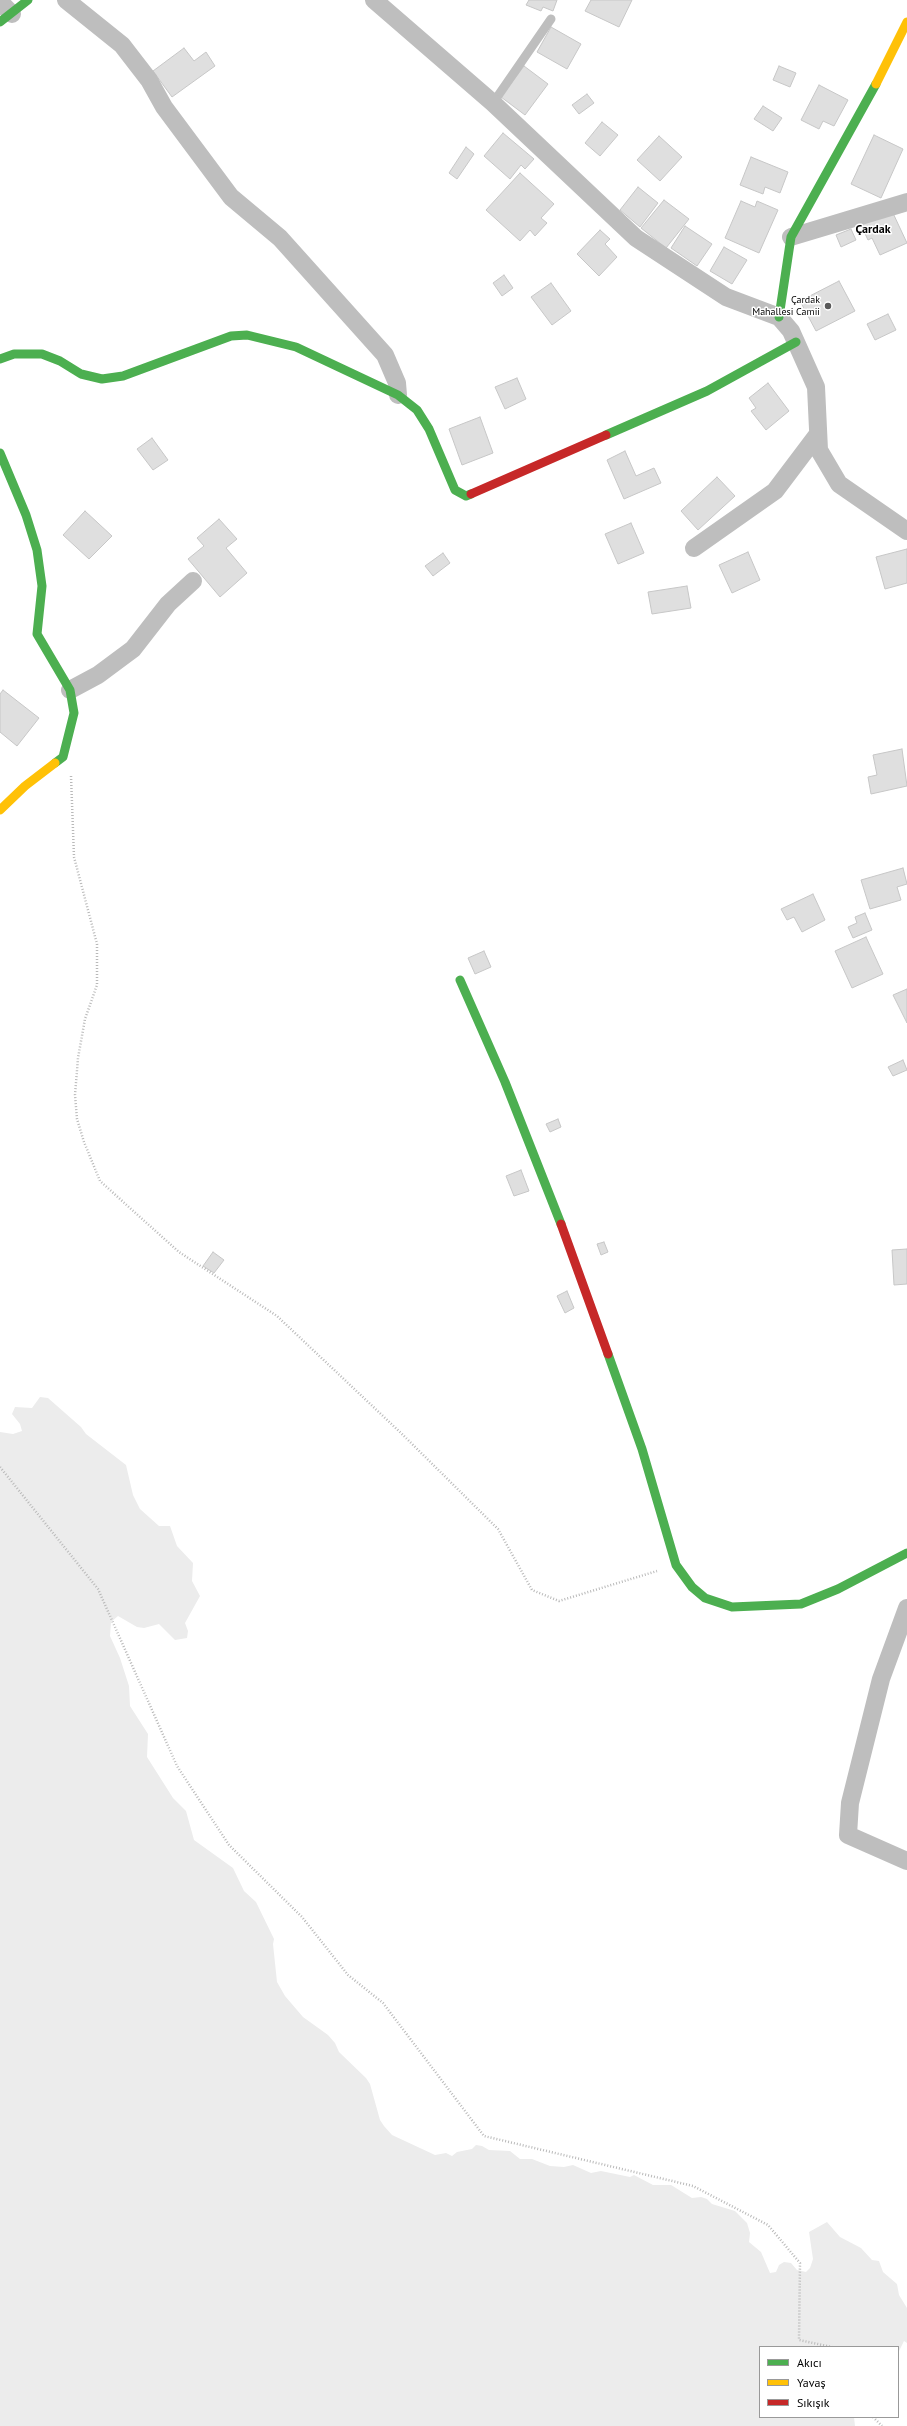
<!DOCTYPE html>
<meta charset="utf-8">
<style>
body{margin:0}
#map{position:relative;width:907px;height:2426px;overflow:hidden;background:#fff;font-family:"PT Sans",sans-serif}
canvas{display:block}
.legend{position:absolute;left:759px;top:2346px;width:140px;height:72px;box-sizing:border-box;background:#fff;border:1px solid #999;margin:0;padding:5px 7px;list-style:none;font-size:12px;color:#000}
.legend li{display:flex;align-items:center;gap:8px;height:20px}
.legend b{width:20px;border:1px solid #999}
</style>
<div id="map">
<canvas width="907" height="2426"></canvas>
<ul class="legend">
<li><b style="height:5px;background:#4caf50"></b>Akıcı</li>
<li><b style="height:5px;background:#ffc107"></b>Yavaş</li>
<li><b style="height:5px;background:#c62828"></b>Sıkışık</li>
</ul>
</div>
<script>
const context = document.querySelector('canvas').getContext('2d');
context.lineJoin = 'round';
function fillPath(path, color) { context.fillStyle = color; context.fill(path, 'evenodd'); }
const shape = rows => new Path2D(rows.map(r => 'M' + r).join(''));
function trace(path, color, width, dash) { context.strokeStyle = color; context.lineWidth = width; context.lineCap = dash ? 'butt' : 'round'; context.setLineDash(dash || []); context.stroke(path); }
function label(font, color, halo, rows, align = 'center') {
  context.font = font + ' "PT Sans",sans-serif'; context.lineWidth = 3; context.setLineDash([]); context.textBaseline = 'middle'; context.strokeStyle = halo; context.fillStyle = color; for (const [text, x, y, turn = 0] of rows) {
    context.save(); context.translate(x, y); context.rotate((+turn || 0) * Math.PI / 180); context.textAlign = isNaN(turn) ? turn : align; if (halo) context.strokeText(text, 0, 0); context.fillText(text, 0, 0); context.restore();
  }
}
fillPath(shape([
 [40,1397,48,1398,81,1427,86,1434,126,1465,133,1495,140,1509,159,1526,170,1526,177,1546,193,1563,192,1581,200,1596,185,1623,188,1631,187,1638,175,1640,159,1624,144,1628,137,1627,118,1616,111,1622,110,1636,120,1658,129,1686,130,1706,148,1734,147,1757,173,1798,186,1811,194,1840,233,1868,244,1891,256,1902,274,1939,273,1944,277,1982,285,1996,303,2017,328,2035,335,2043,339,2052,366,2078,370,2084,380,2120,384,2126,392,2135,435,2155,446,2153,452,2156,457,2152,472,2149,476,2145,482,2146,489,2150,510,2151,520,2159,532,2159,550,2166,564,2167,573,2165,591,2173,601,2171,630,2177,634,2175,653,2185,671,2185,692,2198,701,2197,707,2199,712,2204,735,2211,747,2223,750,2233,749,2242,761,2252,770,2273,776,2272,779,2265,784,2262,791,2263,797,2270,806,2272,810,2268,813,2259,809,2232,827,2222,840,2237,861,2248,872,2260,879,2261,883,2272,897,2284,899,2295,907,2308,907,2343,904,2341,898,2353,898,2347,760,2347,760,2417,854,2417,855,2426,0,2426,0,1432,13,1434,22,1431,20,1424,12,1414,15,1407,32,1408]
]), '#ececec');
const building = shape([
 [529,0,557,0,553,11,543,7,541,11,526,5,529,0],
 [591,0,632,0,619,27,585,11,591,0],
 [551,27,581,44,567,69,537,52,551,27],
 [184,48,194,61,206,52,215,66,172,97,153,71,184,48],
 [524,66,548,84,525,115,501,97,524,66],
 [779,66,796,73,790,87,773,80,779,66],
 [819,85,848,100,834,126,823,121,819,129,801,120,819,85],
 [587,94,594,103,579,114,572,105,587,94],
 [763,106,782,118,773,131,754,119,763,106],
 [602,122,618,135,600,156,585,143,602,122],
 [503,133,534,159,525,169,521,165,510,179,484,156,503,133],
 [874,135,903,149,881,198,851,184,874,135],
 [659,136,682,157,660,181,637,160,659,136],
 [466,147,474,154,457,179,449,173,466,147],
 [751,157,788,172,780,193,765,187,763,194,740,185,751,157],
 [520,173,554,204,541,218,547,223,535,236,530,230,520,241,486,210,520,173],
 [638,187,658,203,640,227,620,210,638,187],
 [664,200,689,219,666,248,641,228,664,200],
 [741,201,755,207,757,201,778,210,759,253,725,238,741,201],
 [892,211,907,243,880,255,872,238,868,240,861,225,892,211],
 [685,226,712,244,697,266,671,248,685,226],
 [851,229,856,240,841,247,836,235,851,229],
 [600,230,610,239,605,244,617,257,599,276,577,254,600,230],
 [724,247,747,260,732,284,710,271,724,247],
 [504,275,513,288,502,296,493,283,504,275],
 [839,281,855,311,816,331,800,301,839,281],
 [551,283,571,311,552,325,531,297,551,283],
 [888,314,896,330,875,340,867,324,888,314],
 [517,378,526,399,505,409,495,387,517,378],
 [768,383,789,411,766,430,751,411,756,408,749,398,768,383],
 [480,417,493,453,462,465,449,429,480,417],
 [152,438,168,460,153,470,137,449,152,438],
 [625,451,636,476,654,468,661,483,624,499,607,460,625,451],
 [717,477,735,496,698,530,681,511,717,477],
 [85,511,112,536,89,559,63,535,85,511],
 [219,519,237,539,226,548,247,573,220,597,188,559,204,546,197,538,219,519],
 [631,523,644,553,618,564,605,534,631,523],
 [907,549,907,583,885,589,876,557,907,549],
 [748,552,760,580,732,593,719,565,748,552],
 [443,553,450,563,433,576,425,566,443,553],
 [687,586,691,608,652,614,648,592,687,586],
 [3,690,39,718,17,746,0,732,0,694,3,690],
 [902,749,907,786,871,794,868,777,877,775,873,755,902,749],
 [903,868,907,884,897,887,901,900,870,909,861,880,903,868],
 [813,894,825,920,802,932,794,917,787,920,781,909,813,894],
 [865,913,872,930,853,938,848,927,857,923,855,917,865,913],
 [866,937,883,974,852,988,835,951,866,937],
 [484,951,491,967,475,974,468,958,484,951],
 [907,989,907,1023,893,995,907,989],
 [903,1060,907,1070,893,1076,888,1067,903,1060],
 [558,1119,561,1127,550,1132,546,1124,558,1119],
 [521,1170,529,1191,514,1196,506,1176,521,1170],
 [604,1242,608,1252,601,1255,597,1244,604,1242],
 [907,1249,907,1284,894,1285,892,1250,907,1249],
 [213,1252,224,1260,214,1273,203,1266,213,1252],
 [567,1291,574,1308,565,1313,557,1296,567,1291]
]);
fillPath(building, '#dfdfdf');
trace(building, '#c7c7c7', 1);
trace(shape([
 [71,776,74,857,97,944,97,985,85,1019,78,1058,75,1095,77,1119,84,1142,100,1181,179,1252,277,1316,402,1434,498,1529,532,1590,559,1601,657,1571],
 [0,1467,98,1589,177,1766,229,1845,302,1917,348,1975,383,2003,484,2136,693,2186,768,2225,800,2263,799,2340,832,2347],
 [873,2417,882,2426]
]), '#b9b9b9', 2.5, [1, 2]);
trace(shape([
 [493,103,551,19]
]), '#bebebe', 9);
trace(shape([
 [66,0,122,45,149,80,164,107,231,197,280,238,385,355,397,383,398,395],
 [374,0,493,103,636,238,726,297,779,317,791,331,816,387,819,450,839,484,907,531],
 [0,2,12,14],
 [791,237,907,202],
 [694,548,775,491,818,434],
 [70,690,98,675,133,649,168,604,193,581],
 [907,1608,881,1679,850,1803,848,1835,907,1861]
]), '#bebebe', 18);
trace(shape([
 [0,22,28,0],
 [779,317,791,237,876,84],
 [0,359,14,354,42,354,60,361,81,374,102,379,123,376,231,336,247,335,296,347,398,395,417,410,429,429,455,490,466,496,471,494],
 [606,435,707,391,796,342],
 [0,453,26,515,37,550,42,586,37,634,70,690,74,713,63,757,55,763],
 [460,980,505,1082,561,1224],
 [608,1354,642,1449,676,1565,692,1587,705,1598,732,1607,801,1604,838,1589,907,1553]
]), '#4caf50', 9);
trace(shape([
 [876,84,907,22],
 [0,810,25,786,55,763]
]), '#ffc107', 9);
trace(shape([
 [471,494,606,435],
 [561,1224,608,1354]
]), '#c62828', 9);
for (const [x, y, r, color] of [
 [828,306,4,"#595959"]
]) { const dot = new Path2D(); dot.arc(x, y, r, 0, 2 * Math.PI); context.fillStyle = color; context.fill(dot); trace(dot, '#fff', 1.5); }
label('10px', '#000', '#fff', [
 ["Çardak",820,300],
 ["Mahallesi Camii",820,312]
], 'right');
label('bold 12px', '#000', '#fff', [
 ["Çardak",873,230]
]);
</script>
